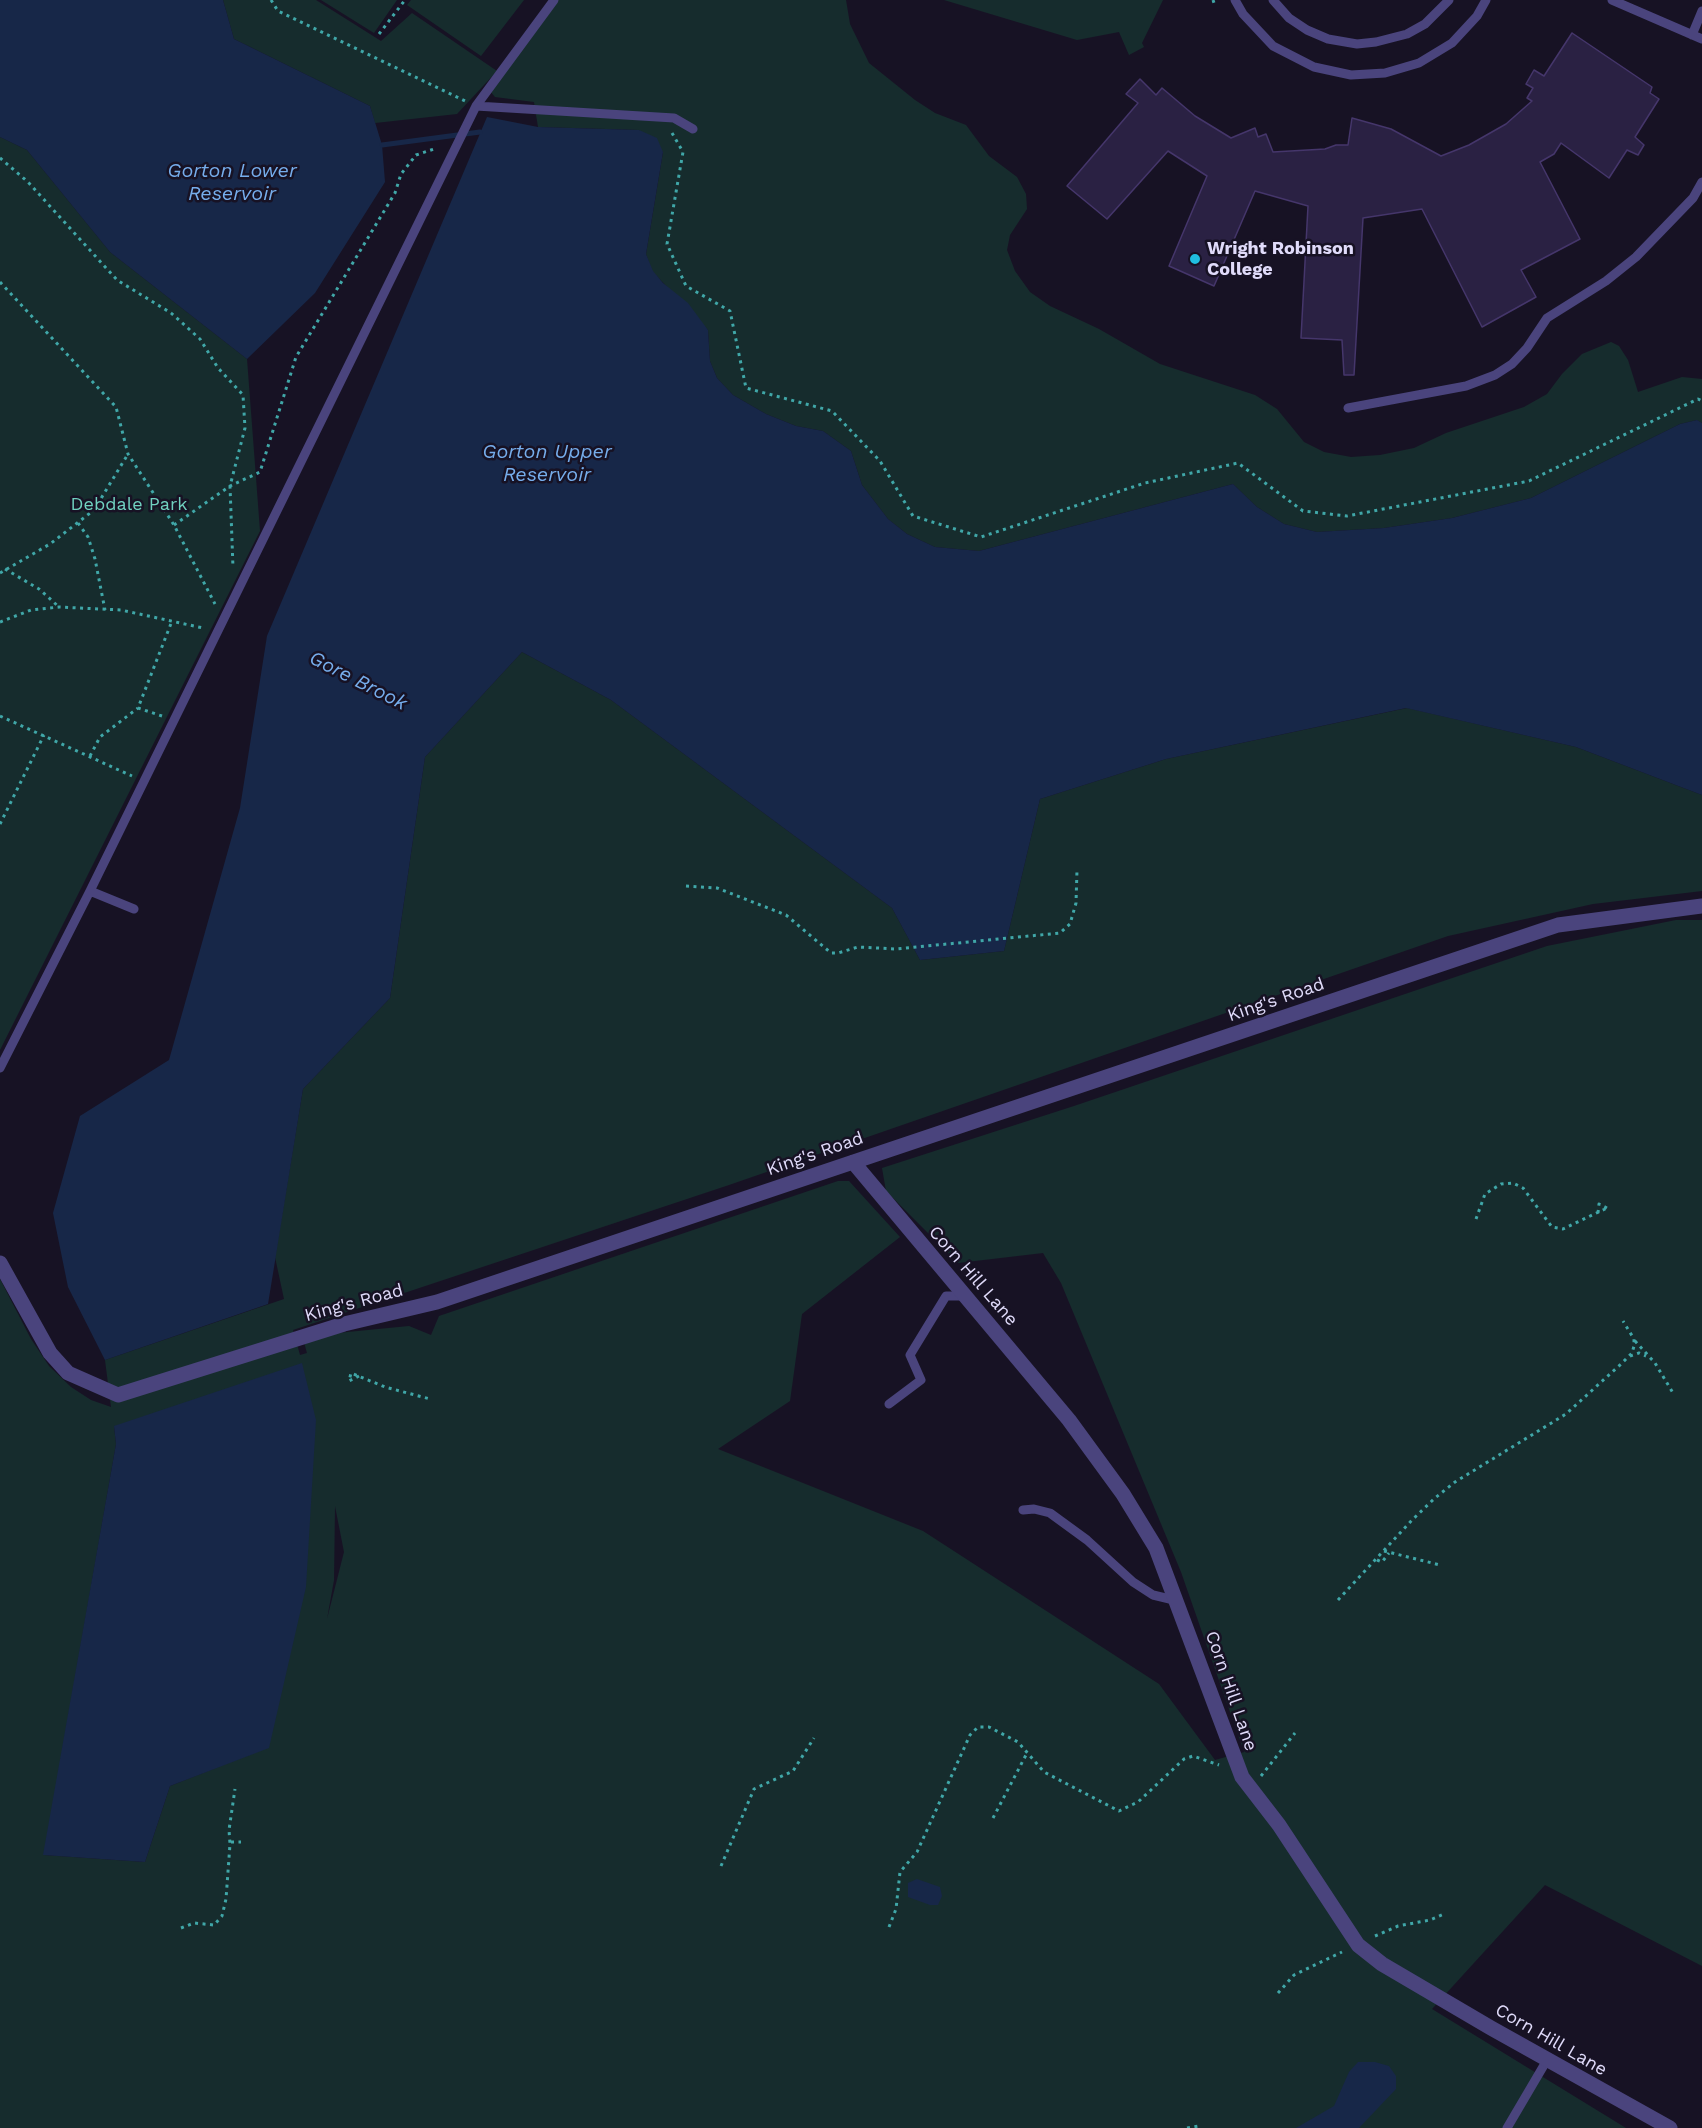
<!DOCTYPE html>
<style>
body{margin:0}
canvas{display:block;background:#171224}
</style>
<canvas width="1702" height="2128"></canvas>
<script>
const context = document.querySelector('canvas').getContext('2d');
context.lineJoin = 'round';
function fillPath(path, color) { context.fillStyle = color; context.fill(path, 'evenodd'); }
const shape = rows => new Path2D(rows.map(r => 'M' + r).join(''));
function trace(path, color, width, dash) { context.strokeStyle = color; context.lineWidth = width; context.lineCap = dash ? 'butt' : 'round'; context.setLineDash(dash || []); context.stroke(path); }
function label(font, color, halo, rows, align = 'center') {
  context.font = font + ' "Work Sans",sans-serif'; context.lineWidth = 5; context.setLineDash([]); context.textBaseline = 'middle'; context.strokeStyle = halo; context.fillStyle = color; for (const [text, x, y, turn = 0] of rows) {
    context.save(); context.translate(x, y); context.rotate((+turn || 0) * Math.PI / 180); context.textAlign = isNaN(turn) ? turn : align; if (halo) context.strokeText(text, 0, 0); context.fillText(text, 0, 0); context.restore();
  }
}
fillPath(shape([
 [223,0,316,0,381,41,412,13,497,71,457,114,375,123,370,106,234,39],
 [321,0,397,0,374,33],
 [411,0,524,0,481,56,407,5],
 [558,0,846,0,850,24,869,63,915,100,935,113,966,125,989,156,1017,177,1026,194,1027,209,1010,235,1007,250,1015,271,1030,292,1050,306,1099,329,1160,364,1255,395,1277,409,1304,442,1324,452,1351,457,1380,455,1414,448,1446,433,1524,407,1547,394,1562,374,1582,354,1611,342,1619,346,1628,360,1638,392,1682,377,1702,379,1702,423,1697,420,1680,424,1531,498,1452,518,1384,528,1317,532,1284,524,1257,507,1233,484,979,551,935,547,907,534,888,519,862,485,851,451,823,431,796,426,766,414,733,395,717,378,710,361,708,330,652,271,646,254,663,152,639,130,538,127,534,102,495,97,490,91],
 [944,0,1163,0,1142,43,1144,47,1129,55,1119,32,1077,40],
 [0,137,27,150,110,252,247,359,260,531,0,1050],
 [522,652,611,700,892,908,920,960,1004,951,1040,799,1166,759,1407,708,1576,747,1702,795,1702,891,1593,904,1448,936,729,1185,293,1330,300,1355,307,1353,304,1342,327,1334,409,1326,431,1335,439,1316,838,1181,849,1181,900,1237,802,1314,790,1401,718,1449,923,1531,1159,1684,1215,1760,1244,1752,1181,1572,1061,1283,1043,1253,958,1263,886,1191,882,1168,1074,1106,1547,946,1676,920,1702,920,1702,1966,1545,1885,1432,2009,1626,2128,0,2128,0,1279,31,1339,49,1366,71,1387,91,1400,111,1407,105,1360,284,1299,275,1257,303,1089,390,998,425,757],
 [114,1426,269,1747,170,1786,145,1862,44,1855,116,1444],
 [335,1506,344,1552,327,1619,334,1580]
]), '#162c2d');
fillPath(shape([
 [0,0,223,0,234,39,370,106,382,145,385,182,315,293,247,359,110,252,27,150,0,137],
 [487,117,538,127,639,130,657,138,663,152,646,254,653,271,663,283,688,303,708,330,710,361,717,378,733,395,766,414,796,426,823,431,851,451,862,485,888,519,907,534,935,547,979,551,1233,484,1257,507,1284,524,1317,532,1384,528,1452,518,1531,498,1680,424,1697,420,1702,423,1702,795,1576,747,1406,708,1166,759,1040,799,1004,951,920,960,892,908,611,700,522,652,425,757,390,998,303,1089,268,1304,105,1360,68,1287,53,1213,80,1116,169,1060,240,808,267,636],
 [302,1363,316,1420,306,1587,269,1748,170,1786,145,1862,43,1855,116,1444,114,1426],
 [917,1879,940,1887,942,1896,938,1905,930,1905,908,1897,908,1883],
 [1358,2062,1375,2062,1389,2066,1396,2076,1396,2089,1359,2128,1296,2128,1334,2106,1349,2072]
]), '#172748');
trace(shape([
 [382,145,480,132]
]), '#172748', 5);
const building = shape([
 [1572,33,1652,87,1650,93,1659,99,1635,137,1644,145,1638,155,1627,150,1609,178,1561,143,1554,154,1540,162,1580,239,1521,270,1536,297,1482,327,1422,209,1363,218,1354,375,1344,375,1342,340,1301,338,1308,206,1255,191,1214,286,1169,266,1207,176,1168,151,1107,219,1067,186,1138,103,1126,94,1140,79,1156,95,1162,88,1195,116,1231,138,1255,128,1258,137,1266,134,1273,152,1325,149,1336,145,1348,145,1352,118,1391,129,1441,156,1469,145,1506,124,1532,101,1527,98,1533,88,1526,84,1534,70,1544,76,1572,33]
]);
fillPath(building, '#2a2143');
trace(building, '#45366b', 1.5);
trace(shape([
 [271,0,278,11,465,101],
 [1213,0,1214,3],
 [379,34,405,0],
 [672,133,683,152,667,244,686,286,730,311,746,388,832,411,880,461,913,516,981,537,1145,483,1238,463,1303,511,1347,516,1529,481,1698,399,1702,401],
 [0,158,28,182,117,280,171,313,200,339,218,368,243,395,245,428,230,486,233,568],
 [0,282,116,407,128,454,174,525,215,604],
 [78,523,88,537,95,559,105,610],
 [174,525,230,486,260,472,296,357,395,193,401,174,416,155,437,148],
 [5,569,39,589,59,607],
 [0,573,50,544,94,510,128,454],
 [0,622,31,610,59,607,121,610,203,628],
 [0,716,132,776],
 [162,716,138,708,172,621],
 [90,756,100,737,138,708],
 [0,824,44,735],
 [686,886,717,888,786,915,831,953,838,953,858,947,896,949,1060,933,1070,924,1076,903,1077,870],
 [1598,1213,1599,1204,1607,1208],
 [1476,1219,1485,1194,1501,1184,1513,1183,1523,1188,1552,1227,1563,1229,1607,1208],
 [1635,1341,1655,1363,1673,1393],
 [1630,1356,1639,1353,1646,1356],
 [359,1376,349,1381,351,1373,385,1387,430,1399],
 [1384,1551,1440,1565],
 [1377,1560,1382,1562,1389,1553],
 [1338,1600,1412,1520,1435,1498,1455,1482,1566,1414,1621,1364,1632,1353,1634,1346,1634,1339,1623,1321],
 [1261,1776,1295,1733],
 [993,1818,1027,1753],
 [231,1842,241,1842],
 [721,1866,754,1789,793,1771,814,1738],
 [889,1927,896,1909,900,1872,917,1852,970,1735,978,1727,989,1727,1018,1742,1044,1772,1119,1811,1138,1802,1184,1759,1193,1756,1219,1765],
 [181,1928,194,1923,214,1925,222,1916,226,1899,230,1844,229,1830,235,1789],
 [1375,1936,1398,1926,1430,1920,1444,1914],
 [1278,1993,1294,1975,1342,1952],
 [1187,2128,1199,2126]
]), '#40a7a8', 3, [3, 4.5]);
trace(shape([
 [1235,0,1243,14,1273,46,1314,67,1351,75,1385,73,1419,63,1452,43,1477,16,1486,0],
 [1273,0,1289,18,1307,30,1328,39,1357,44,1376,42,1407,34,1425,24,1449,0],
 [1612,0,1702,39],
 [1692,35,1702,11],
 [476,106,674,118,693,129],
 [1348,408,1466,386,1495,375,1512,364,1527,348,1547,318,1606,281,1636,257,1693,198,1702,182],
 [90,891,134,909],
 [0,1068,90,891,476,106,554,0],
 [889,1404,921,1380,910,1355,946,1296,966,1296],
 [1023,1510,1034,1509,1050,1513,1087,1540,1133,1582,1153,1595,1178,1601],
 [1507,2128,1547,2060]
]), '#4a447d', 9);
trace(shape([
 [853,1162,1069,1420,1123,1494,1156,1548,1242,1777,1279,1825,1358,1945,1382,1964,1491,2028,1670,2128],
 [0,1263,50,1353,68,1373,118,1395,344,1324,437,1302,1558,925,1702,906]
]), '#4a447d', 15);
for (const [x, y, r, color] of [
 [1195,259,6,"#20bee0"]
]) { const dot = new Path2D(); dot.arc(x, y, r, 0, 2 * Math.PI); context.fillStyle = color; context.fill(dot); trace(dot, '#171224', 2); }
label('bold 18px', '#e0dbfa', '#171224', [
 ["Wright Robinson",1207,249],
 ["College",1207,270]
], 'left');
label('18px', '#70d1c0', '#171224', [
 ["Debdale Park",129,505]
]);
label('18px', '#e0dbfa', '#171224', [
 ["King's Road",1276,1000,-19],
 ["King's Road",815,1154,-19],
 ["Corn Hill Lane",973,1276,49],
 ["King's Road",354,1303,-15],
 ["Corn Hill Lane",1231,1691,71],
 ["Corn Hill Lane",1551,2040,30]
]);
label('italic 20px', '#76adec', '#171224', [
 ["Gorton Lower",232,171],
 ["Reservoir",232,194],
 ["Gorton Upper",547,452],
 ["Reservoir",547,475],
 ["Gore Brook",358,681,27]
]);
</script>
